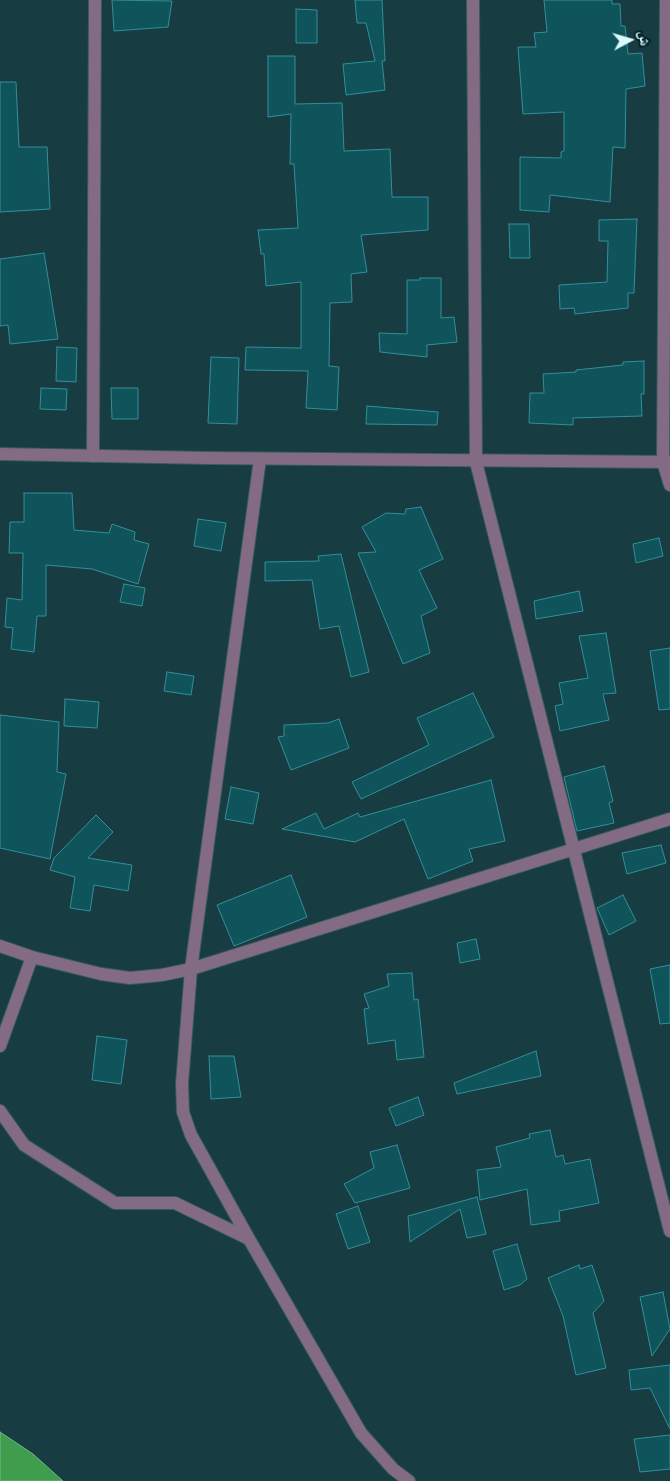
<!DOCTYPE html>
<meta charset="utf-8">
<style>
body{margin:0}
#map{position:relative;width:670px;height:1481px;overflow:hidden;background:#173c41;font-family:"Open Sans","Noto Naskh Arabic",sans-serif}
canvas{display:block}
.north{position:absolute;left:605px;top:15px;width:50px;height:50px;-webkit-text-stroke:4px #002327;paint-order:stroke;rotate:84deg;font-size:14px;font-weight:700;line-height:20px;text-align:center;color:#dcfafe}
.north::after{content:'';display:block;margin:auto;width:18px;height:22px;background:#dcfafe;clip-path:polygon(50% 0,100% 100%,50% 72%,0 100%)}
</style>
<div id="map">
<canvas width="670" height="1481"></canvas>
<div class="north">ش</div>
</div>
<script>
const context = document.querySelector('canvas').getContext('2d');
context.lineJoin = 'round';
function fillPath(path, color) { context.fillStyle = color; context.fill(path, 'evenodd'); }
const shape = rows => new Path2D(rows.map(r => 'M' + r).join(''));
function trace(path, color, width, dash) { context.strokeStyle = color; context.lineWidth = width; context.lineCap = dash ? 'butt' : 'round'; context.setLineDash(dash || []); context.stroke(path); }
const water = shape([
 [0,1432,33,1454,63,1481,0,1481,0,1432]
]);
fillPath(water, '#419d4e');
trace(water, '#70b983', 1);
const building = shape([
 [112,0,172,1,168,27,114,31,112,0],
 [355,0,382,0,385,61,382,61,385,90,346,95,343,64,375,61,366,23,357,23,355,0],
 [544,0,612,0,612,4,620,4,621,26,625,26,628,54,642,53,645,86,626,89,625,148,613,147,610,202,550,195,549,212,520,210,520,157,561,158,561,152,564,151,564,112,523,114,518,47,536,47,534,33,547,32,544,0],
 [296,9,317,10,317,43,296,43,296,9],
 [268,56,295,56,295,104,342,103,344,151,390,149,392,197,428,197,428,230,361,235,367,272,351,274,352,302,330,303,329,366,339,367,337,410,306,408,308,371,245,370,246,347,301,348,301,282,266,286,264,254,261,254,258,230,298,228,294,164,290,164,291,114,268,117,268,56],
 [0,82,16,82,19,147,47,147,50,209,0,212,0,82],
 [637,219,634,293,628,293,628,308,575,314,574,308,560,309,559,285,607,282,608,241,599,241,599,220,637,219],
 [509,224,529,224,530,258,510,258,509,224],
 [44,253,58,339,10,344,8,325,0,326,0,259,44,253],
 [420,278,441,278,441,318,454,317,457,342,427,345,427,357,380,352,379,333,407,334,407,280,420,280,420,278],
 [57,347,77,348,76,382,56,381,57,347],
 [211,357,239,358,237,424,208,423,211,357],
 [644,361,644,394,641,394,642,416,573,418,573,425,529,423,530,393,544,393,543,374,576,372,576,370,623,365,623,362,644,361],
 [41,388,67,389,66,410,40,409,41,388],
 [111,388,138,388,138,419,112,419,111,388],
 [367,406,438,412,437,425,366,424,367,406],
 [24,493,72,493,74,530,109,533,112,524,135,532,134,540,149,544,138,584,92,569,46,565,46,616,37,616,34,652,11,649,13,628,5,627,7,598,22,600,23,553,9,553,10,522,24,522,24,493],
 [421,507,443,559,419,570,437,608,421,616,430,653,403,664,358,553,376,552,362,527,386,513,405,514,406,509,421,507],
 [198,519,226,523,221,551,194,546,198,519],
 [659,538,663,556,636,563,633,544,659,538],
 [341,554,369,672,351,677,339,626,320,629,312,580,265,581,265,562,319,561,318,556,341,554],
 [124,584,145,588,142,606,120,602,124,584],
 [579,591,583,611,536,619,534,601,579,591],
 [606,633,616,693,603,694,609,720,560,731,555,706,563,704,559,683,588,678,579,636,606,633],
 [670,648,670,709,659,710,650,651,670,648],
 [167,672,194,676,191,695,164,691,167,672],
 [473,693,494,737,361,799,352,782,429,745,417,718,473,693],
 [65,699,99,702,97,728,64,726,65,699],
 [0,715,59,722,57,772,66,774,50,859,0,848,0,715],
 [339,719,349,748,291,770,278,737,284,736,284,725,328,723,339,719],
 [604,766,613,801,609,803,614,823,577,831,564,777,604,766],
 [491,780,505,841,469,849,473,861,428,879,404,819,355,842,282,829,316,813,324,829,358,813,360,817,491,780],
 [231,787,259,793,253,824,225,819,231,787],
 [96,815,113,832,88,858,132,865,128,891,94,885,90,911,70,908,75,877,50,870,54,858,96,815],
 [661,845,666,863,627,874,622,853,661,845],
 [291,875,307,917,234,946,217,905,291,875],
 [623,895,636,921,609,935,597,908,623,895],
 [476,939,480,959,460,963,457,943,476,939],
 [670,965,670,1023,660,1024,650,969,670,965],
 [412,973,414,1000,418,999,424,1057,397,1060,395,1040,368,1044,364,1009,369,1008,364,994,389,986,387,974,412,973],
 [97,1036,127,1040,121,1084,92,1080,97,1036],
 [536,1051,541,1076,457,1094,454,1083,536,1051],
 [209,1056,234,1056,241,1097,211,1099,209,1056],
 [418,1097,424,1115,396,1126,389,1108,418,1097],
 [550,1130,556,1157,563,1155,565,1164,590,1159,599,1203,559,1211,560,1221,531,1225,527,1189,480,1200,477,1170,501,1167,496,1147,530,1138,529,1134,550,1130],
 [397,1145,410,1188,355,1203,344,1184,374,1168,370,1152,397,1145],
 [477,1197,486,1234,467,1238,460,1209,410,1242,408,1216,477,1197],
 [358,1206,370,1242,348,1249,336,1214,358,1206],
 [517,1244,527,1279,520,1285,504,1290,493,1251,517,1244],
 [579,1265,580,1269,592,1265,604,1301,593,1313,606,1368,576,1375,563,1316,548,1278,579,1265],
 [663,1292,670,1329,652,1356,640,1297,663,1292],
 [670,1365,670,1429,650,1388,631,1390,629,1370,670,1365],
 [670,1435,670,1469,640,1472,634,1439,670,1435]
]);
fillPath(building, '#10545b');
trace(building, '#338f9a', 1);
const minor = shape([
 [473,0,476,462,670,1231],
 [666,0,663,462,670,485],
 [93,456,95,0],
 [260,459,191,969,182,1084,183,1112,191,1135,249,1239,361,1433,393,1469,409,1481],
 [0,946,32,957,101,974,130,978,162,975,191,969,670,819],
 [0,1046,32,957],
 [0,1111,24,1145,115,1203,175,1203,249,1239]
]);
const tertiary = shape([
 [0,454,208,458,670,462]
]);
trace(minor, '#375a5f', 14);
trace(tertiary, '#375a5f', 14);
trace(minor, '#846b84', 12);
trace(tertiary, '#846b84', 12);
</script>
